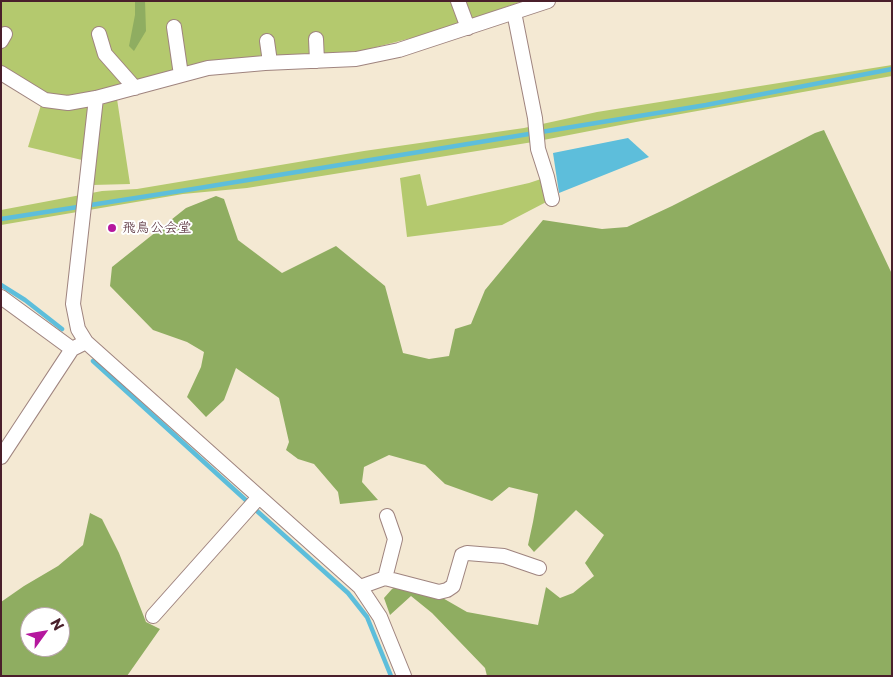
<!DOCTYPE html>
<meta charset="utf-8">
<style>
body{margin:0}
#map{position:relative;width:893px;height:677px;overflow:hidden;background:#f4e9d3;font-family:"Playpen Sans",sans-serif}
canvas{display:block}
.frame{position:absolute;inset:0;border:2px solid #4a1f2b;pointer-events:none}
.north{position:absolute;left:20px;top:607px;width:50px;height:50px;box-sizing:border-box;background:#fff;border:1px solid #b7a5aa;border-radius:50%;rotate:58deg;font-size:14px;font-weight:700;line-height:20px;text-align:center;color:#4a1f2b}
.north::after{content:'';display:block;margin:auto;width:18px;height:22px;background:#b5179e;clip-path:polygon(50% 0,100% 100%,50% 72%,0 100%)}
</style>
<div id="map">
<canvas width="893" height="677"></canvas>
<div class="frame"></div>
<div class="north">N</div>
</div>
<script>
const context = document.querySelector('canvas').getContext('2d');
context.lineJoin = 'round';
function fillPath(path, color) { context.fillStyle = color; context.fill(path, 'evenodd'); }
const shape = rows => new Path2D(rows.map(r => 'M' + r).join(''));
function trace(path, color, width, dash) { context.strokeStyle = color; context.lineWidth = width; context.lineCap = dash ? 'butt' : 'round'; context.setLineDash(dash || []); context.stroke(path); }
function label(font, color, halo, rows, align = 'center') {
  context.font = font + ' "Playpen Sans","Klee One",sans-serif'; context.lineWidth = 4; context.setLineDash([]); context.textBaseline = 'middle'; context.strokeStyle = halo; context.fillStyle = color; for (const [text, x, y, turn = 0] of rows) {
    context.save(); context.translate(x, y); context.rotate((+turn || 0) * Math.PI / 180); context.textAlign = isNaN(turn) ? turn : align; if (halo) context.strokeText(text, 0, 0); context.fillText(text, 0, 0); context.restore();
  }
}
fillPath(shape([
 [1,1,523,1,431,33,353,53,167,79,46,100,1,73],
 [892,65,892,76,636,122,533,142,247,188,183,194,1,225,1,210,102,191,137,189,364,151,524,128,597,112],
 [117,99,130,184,92,185,101,105],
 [92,101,82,160,28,147,41,105],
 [420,174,427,206,529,183,547,177,552,199,502,225,407,237,400,178]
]), '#b4c96e');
fillPath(shape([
 [135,1,145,1,146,31,134,51,129,46,135,15],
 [824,130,892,274,892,676,487,676,485,668,432,613,411,596,390,615,384,598,392,589,402,583,427,589,467,612,538,625,546,587,560,598,573,593,594,576,585,563,604,535,576,510,534,552,528,545,533,522,538,494,509,487,492,501,445,484,425,465,389,455,364,467,362,482,378,500,340,504,338,492,314,464,298,459,286,450,289,442,279,398,236,368,224,400,206,417,187,397,201,367,204,352,187,342,153,330,110,286,112,267,186,208,216,196,224,199,238,240,282,273,336,246,385,286,403,353,429,359,449,356,455,329,471,324,485,290,543,220,602,229,627,227,672,206,815,133],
 [90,513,102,519,119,553,146,622,160,629,127,676,1,676,1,602,24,586,58,566,83,545],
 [30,617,60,617,60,647,30,647]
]), '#8fad61');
fillPath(shape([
 [628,138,649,157,559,193,553,153]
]), '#5dbedb');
trace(shape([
 [1,219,193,189,706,105,892,69],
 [1,285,25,300,62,329],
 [93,361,249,503],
 [257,511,348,593,367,617,391,676]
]), '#5dbedb', 4.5);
const minor = shape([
 [458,1,468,28],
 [514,12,535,118,538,149,547,177,552,199],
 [174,27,181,75],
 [99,34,105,54,135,88],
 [316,39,317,61],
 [1,41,5,34],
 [267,41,270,62],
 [1,73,45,100,68,103,96,98,208,68,265,63,356,59,399,50,548,1],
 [1,297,72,349,86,342,360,587,380,617,404,676],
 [86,342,78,329,73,304,96,98],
 [1,457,72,349],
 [385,578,395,539,387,516],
 [360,587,385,578,439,592,447,590,453,586,462,555,467,553,504,556,539,568],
 [153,616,259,497]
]);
trace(minor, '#9f847f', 16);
trace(minor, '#fff', 14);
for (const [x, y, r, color] of [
 [112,228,5,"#b5179e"]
]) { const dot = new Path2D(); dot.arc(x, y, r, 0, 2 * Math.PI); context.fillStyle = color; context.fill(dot); trace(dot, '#fff', 2); }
label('14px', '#4a1f2b', '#fff', [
 ["飛鳥公会堂",122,228]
], 'left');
</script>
